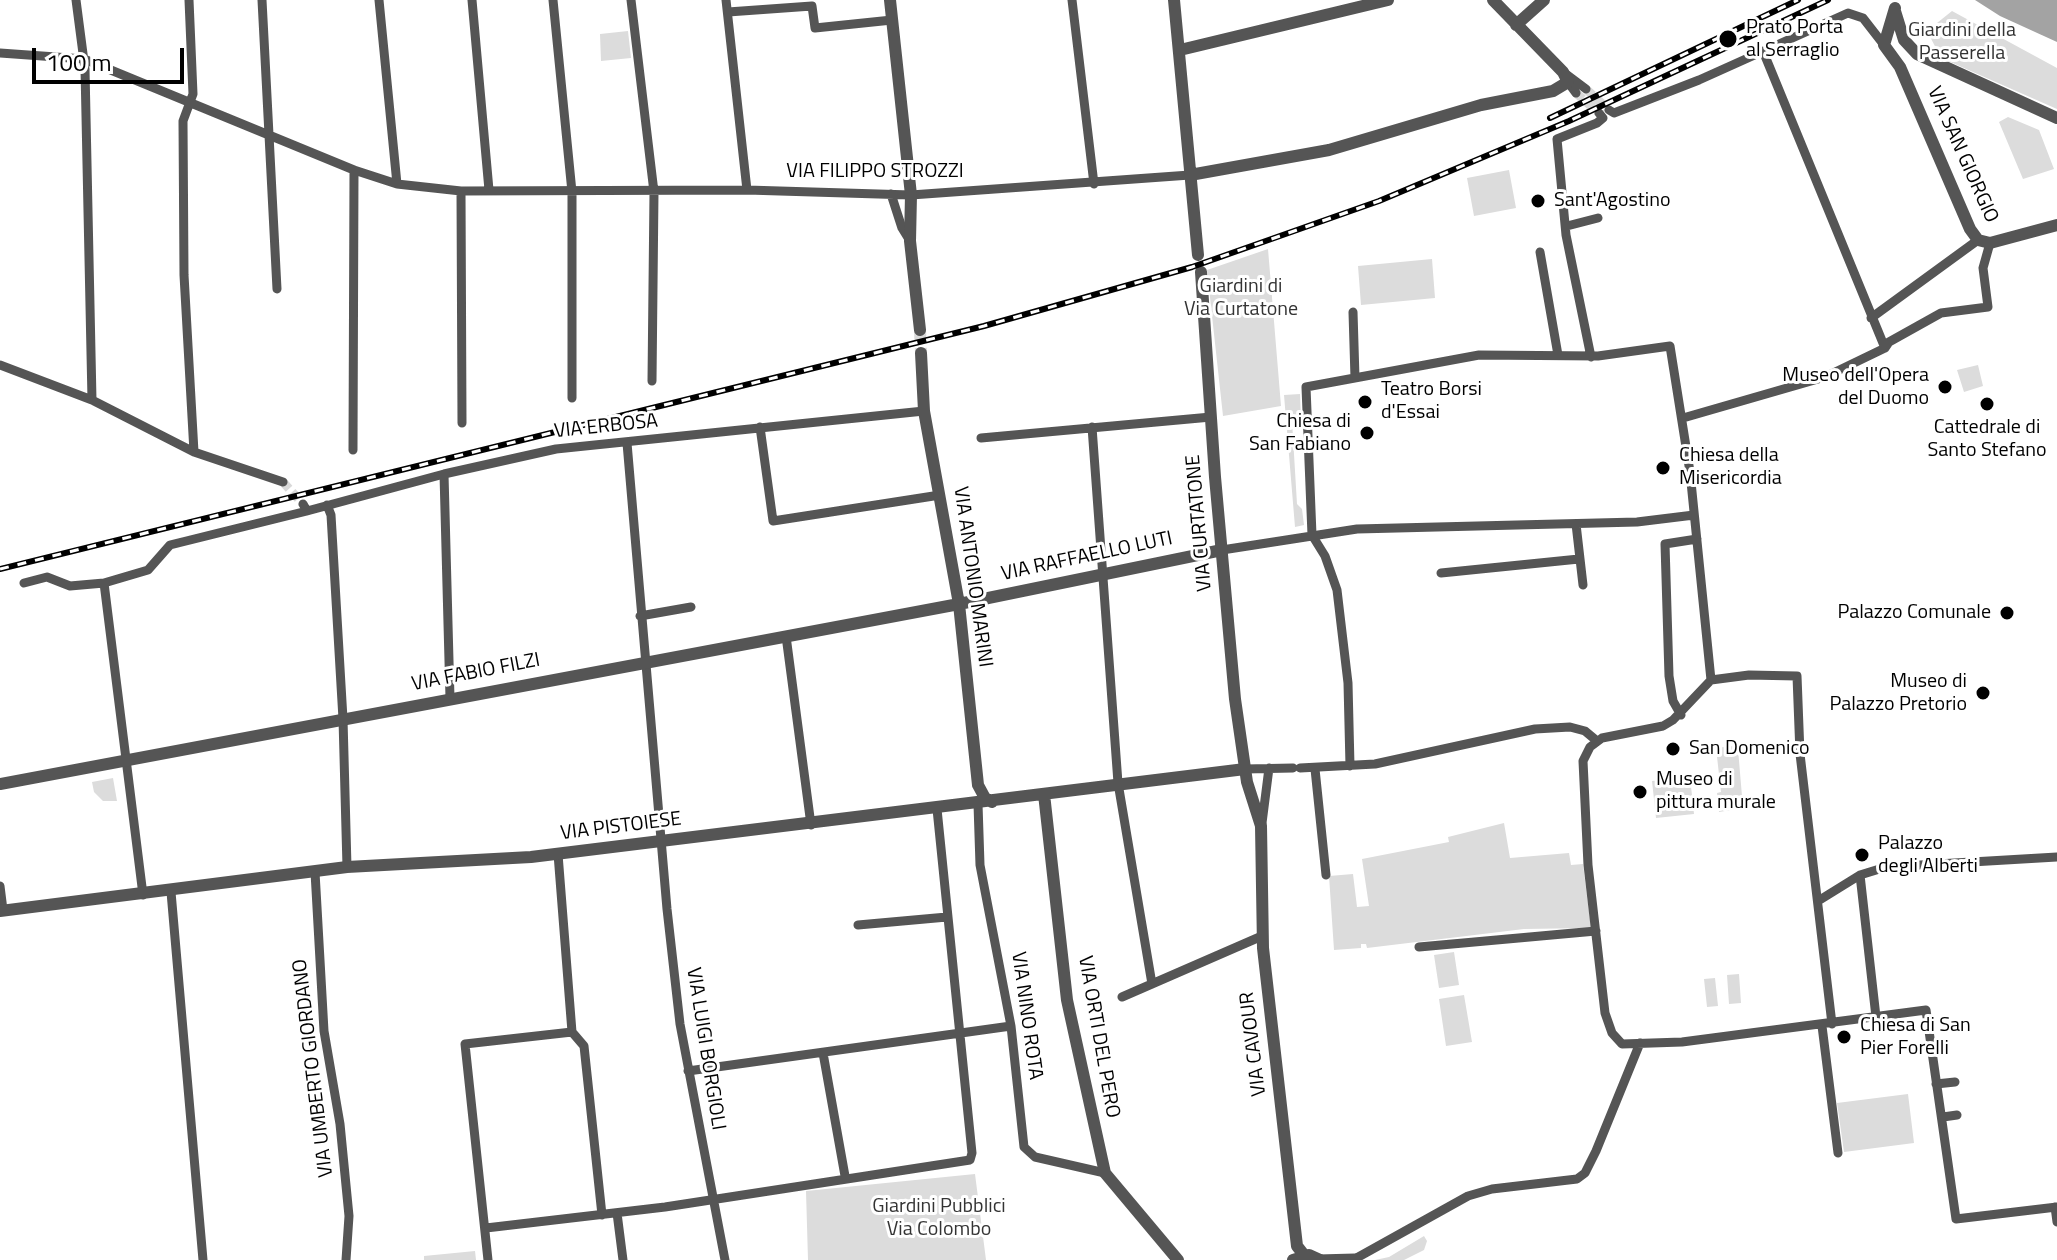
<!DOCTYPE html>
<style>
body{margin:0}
#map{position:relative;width:2057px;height:1260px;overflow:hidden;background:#fff;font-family:"Titillium Web",sans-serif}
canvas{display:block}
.scale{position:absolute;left:32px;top:48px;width:152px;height:36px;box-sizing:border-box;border:4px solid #000;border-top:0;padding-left:10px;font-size:24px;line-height:28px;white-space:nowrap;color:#000;-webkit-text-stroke:6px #fff;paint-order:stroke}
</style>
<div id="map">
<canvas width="2057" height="1260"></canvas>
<div class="scale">100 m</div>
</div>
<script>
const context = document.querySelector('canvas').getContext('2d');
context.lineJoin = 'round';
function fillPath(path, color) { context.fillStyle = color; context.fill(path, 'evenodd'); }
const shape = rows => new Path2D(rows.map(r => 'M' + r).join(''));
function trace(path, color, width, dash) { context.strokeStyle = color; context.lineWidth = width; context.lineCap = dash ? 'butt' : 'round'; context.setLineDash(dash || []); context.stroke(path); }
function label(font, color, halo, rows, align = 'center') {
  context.font = font + ' "Titillium Web",sans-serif'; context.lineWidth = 6; context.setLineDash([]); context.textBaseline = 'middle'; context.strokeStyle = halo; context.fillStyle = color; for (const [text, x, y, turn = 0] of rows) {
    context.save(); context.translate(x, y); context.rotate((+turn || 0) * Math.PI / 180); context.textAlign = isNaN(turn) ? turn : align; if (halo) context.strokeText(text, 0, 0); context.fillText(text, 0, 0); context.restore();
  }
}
fillPath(shape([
 [1952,11,2057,68,2057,109,1948,61,1938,52,1927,31],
 [628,31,631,58,601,61,600,34],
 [2008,117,2039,130,2054,169,2023,179,1999,122],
 [1509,170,1516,208,1474,216,1467,178],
 [1268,249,1281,406,1223,416,1207,270],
 [1432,259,1435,298,1361,305,1358,266],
 [1978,365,1983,386,1964,392,1957,370],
 [1300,394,1301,419,1292,421,1297,504,1302,509,1304,525,1295,527,1284,395],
 [1733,746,1733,750,1738,749,1743,808,1719,812,1717,793,1721,792,1716,748],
 [1690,777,1694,814,1656,818,1652,781],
 [113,778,117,801,103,801,94,792,92,782],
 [1504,823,1510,858,1569,853,1571,865,1583,864,1591,928,1524,929,1367,948,1366,944,1361,944,1361,948,1334,950,1329,876,1353,874,1357,907,1369,906,1362,859,1449,842,1448,837],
 [1454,952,1459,985,1439,988,1434,955],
 [1739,974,1741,1003,1729,1004,1727,975],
 [1715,978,1718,1006,1707,1007,1704,979],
 [1464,995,1472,1042,1446,1046,1439,999],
 [1908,1094,1914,1143,1844,1152,1837,1103],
 [975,1174,986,1260,808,1260,806,1191],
 [1424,1236,1427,1241,1424,1250,1404,1260,1375,1260,1389,1257],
 [475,1251,476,1260,424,1260,424,1256]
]), '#dcdcdc');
fillPath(shape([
 [1975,0,2057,0,2057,42,2000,16]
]), '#a3a3a3');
trace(shape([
 [1586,89,1609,110],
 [1576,93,1599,113],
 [283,482,303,504]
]), '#d9d9d9', 9, [9, 4.5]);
trace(shape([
 [920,330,921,353]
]), '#d9d9d9', 12, [12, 6]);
trace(shape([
 [76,0,85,69,92,400],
 [189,0,193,94,183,121,184,275,194,452],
 [262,0,277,289],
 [379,0,397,184],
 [472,0,489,190],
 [553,0,572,192,572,398],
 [631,0,654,192,652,381],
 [726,0,747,190],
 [1072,0,1094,184],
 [728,12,812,6,815,28,892,20],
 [1763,51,1885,348],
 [0,53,84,59,354,170,397,184,461,191,747,190,911,195,1190,175],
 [1566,74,1586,89],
 [1568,82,1576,93],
 [1609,110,1614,113,1699,80,1848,13,1863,18,1884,45],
 [461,191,462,423],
 [891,194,902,228,910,241],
 [1567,226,1598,218],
 [1540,252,1558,355],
 [1353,312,1355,378],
 [1871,318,1978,240],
 [1591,357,1566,235,1557,139,1597,123,1603,118,1599,113],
 [0,365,92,400,194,452,283,482],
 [1683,418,1825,377,1885,348,1889,342,1941,313,1988,307,1983,268,1990,243],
 [760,427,773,521,940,495],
 [1092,427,1118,783,1152,984],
 [981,438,1211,417],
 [627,443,667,909,680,1024,725,1260],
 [353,450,354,170],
 [444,474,450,698],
 [303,504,307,511,444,474,556,449,924,411],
 [327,505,331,515,343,719,347,867],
 [1576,524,1583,585],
 [1222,550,1357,529,1637,522,1694,515],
 [1441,573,1579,559],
 [24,583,47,577,70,586,104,583],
 [640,616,691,607],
 [786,636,811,825],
 [1711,680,1673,720,1663,726,1602,738,1590,747,1583,761,1588,865,1605,1013,1612,1033,1622,1044,1682,1042,1926,1010,1956,1219,2057,1207],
 [1711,680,1749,675,1797,676,1800,754,1832,1024],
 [1681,715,1673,701,1669,676,1665,544,1697,539],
 [1350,766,1348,683,1337,590,1325,556,1312,535,1306,387,1479,355,1598,356,1670,346,1690,472,1711,680],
 [1300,768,1375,764,1535,729,1570,727,1585,731,1597,741],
 [1245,769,1293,768],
 [1315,769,1326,875],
 [978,804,980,865,1011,1026,1024,1147,1035,1157,1105,1173],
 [1262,823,1269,768],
 [315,872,324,1031,340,1124,349,1216,346,1260],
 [1860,875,1876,1017],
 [0,886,3,910],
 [171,892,203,1260],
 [143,895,104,583,148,570,170,545,307,511],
 [1818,901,1860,875,1886,867,2057,857],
 [858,925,947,917],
 [1419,947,1596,931],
 [1122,997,1262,936],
 [1822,1026,1838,1153],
 [572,1032,584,1046,602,1215],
 [823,1053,845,1176],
 [688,1071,1011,1026],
 [1936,1084,1955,1082],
 [1943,1117,1957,1115],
 [2055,1207,2057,1222],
 [617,1213,623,1260],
 [486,1228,665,1207,970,1160,972,1153,937,809],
 [1318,1259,1355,1258],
 [488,1260,465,1044,572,1032,558,854],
 [1353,1260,1468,1196,1492,1189,1577,1179,1585,1173,1596,1151,1640,1043]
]), '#555', 9);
trace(shape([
 [890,0,911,195,910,241,920,330],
 [1174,0,1198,255],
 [1895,8,1884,45,1900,67,1970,229,1978,240,1990,243,2057,225],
 [1895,11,1904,40,1917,54,2057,118],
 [1516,25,1544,0],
 [1180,50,1388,0],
 [1190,175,1329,150,1481,105,1553,91,1568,82,1563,72,1493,0],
 [1201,272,1215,477,1235,699,1247,782,1261,826,1263,948,1297,1246,1304,1255],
 [921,353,924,411,959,604,978,785,985,798,992,802],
 [0,784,959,604,1222,550],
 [1044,794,1067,1000,1105,1173,1178,1260],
 [0,911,347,867,531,857,1245,769],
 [1293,1260,1309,1255,1320,1260]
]), '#555', 12);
const rail = shape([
 [1550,118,1798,0],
 [0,569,984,326,1192,267,1379,201,1569,121,1828,0]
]);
trace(rail, '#000', 6);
trace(rail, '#fff', 3, [9]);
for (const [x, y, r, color] of [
 [1728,39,10,"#000"],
 [1538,201,8,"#000"],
 [1945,387,8,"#000"],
 [1365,402,8,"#000"],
 [1987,404,8,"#000"],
 [1367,433,8,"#000"],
 [1663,468,8,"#000"],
 [2007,613,8,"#000"],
 [1983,693,8,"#000"],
 [1673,749,8,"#000"],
 [1640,792,8,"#000"],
 [1862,855,8,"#000"],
 [1844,1037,8,"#000"]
]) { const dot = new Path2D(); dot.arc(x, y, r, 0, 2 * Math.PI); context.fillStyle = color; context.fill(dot); trace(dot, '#fff', 3); }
label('20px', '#000', '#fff', [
 ["Prato Porta",1746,28],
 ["al Serraglio",1746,51],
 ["Sant'Agostino",1554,201],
 ["Museo dell'Opera",1929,376,"right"],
 ["del Duomo",1929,399,"right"],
 ["Teatro Borsi",1381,390],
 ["d'Essai",1381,413],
 ["Chiesa di",1351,422,"right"],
 ["San Fabiano",1351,445,"right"],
 ["Cattedrale di",1987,428,"center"],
 ["Santo Stefano",1987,451,"center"],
 ["Chiesa della",1679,456],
 ["Misericordia",1679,479],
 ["Palazzo Comunale",1991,613,"right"],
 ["Museo di",1967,682,"right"],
 ["Palazzo Pretorio",1967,705,"right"],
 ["San Domenico",1689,749],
 ["Museo di",1656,780],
 ["pittura murale",1656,803],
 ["Palazzo",1878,844],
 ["degli Alberti",1878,867],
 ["Chiesa di San",1860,1026],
 ["Pier Forelli",1860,1049]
], 'left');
label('20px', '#333', '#fff', [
 ["Giardini della",1962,31],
 ["Passerella",1962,54],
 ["Giardini di",1241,287],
 ["Via Curtatone",1241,310],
 ["Giardini Pubblici",939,1207],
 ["Via Colombo",939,1230]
]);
label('20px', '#000', '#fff', [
 ["VIA SAN GIORGIO",1962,155,66],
 ["VIA FILIPPO STROZZI",875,172],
 ["VIA ERBOSA",606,427,-6],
 ["VIA CURTATONE",1200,523,-95],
 ["VIA RAFFAELLO LUTI",1087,557,-12],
 ["VIA ANTONIO MARINI",972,577,82],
 ["VIA FABIO FILZI",476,673,-11],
 ["VIA PISTOIESE",621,827,-7],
 ["VIA NINO ROTA",1026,1016,82],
 ["VIA ORTI DEL PERO",1098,1037,80],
 ["VIA CAVOUR",1254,1044,-97],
 ["VIA LUIGI BORGIOLI",705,1049,81],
 ["VIA UMBERTO GIORDANO",314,1068,-97]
]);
</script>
